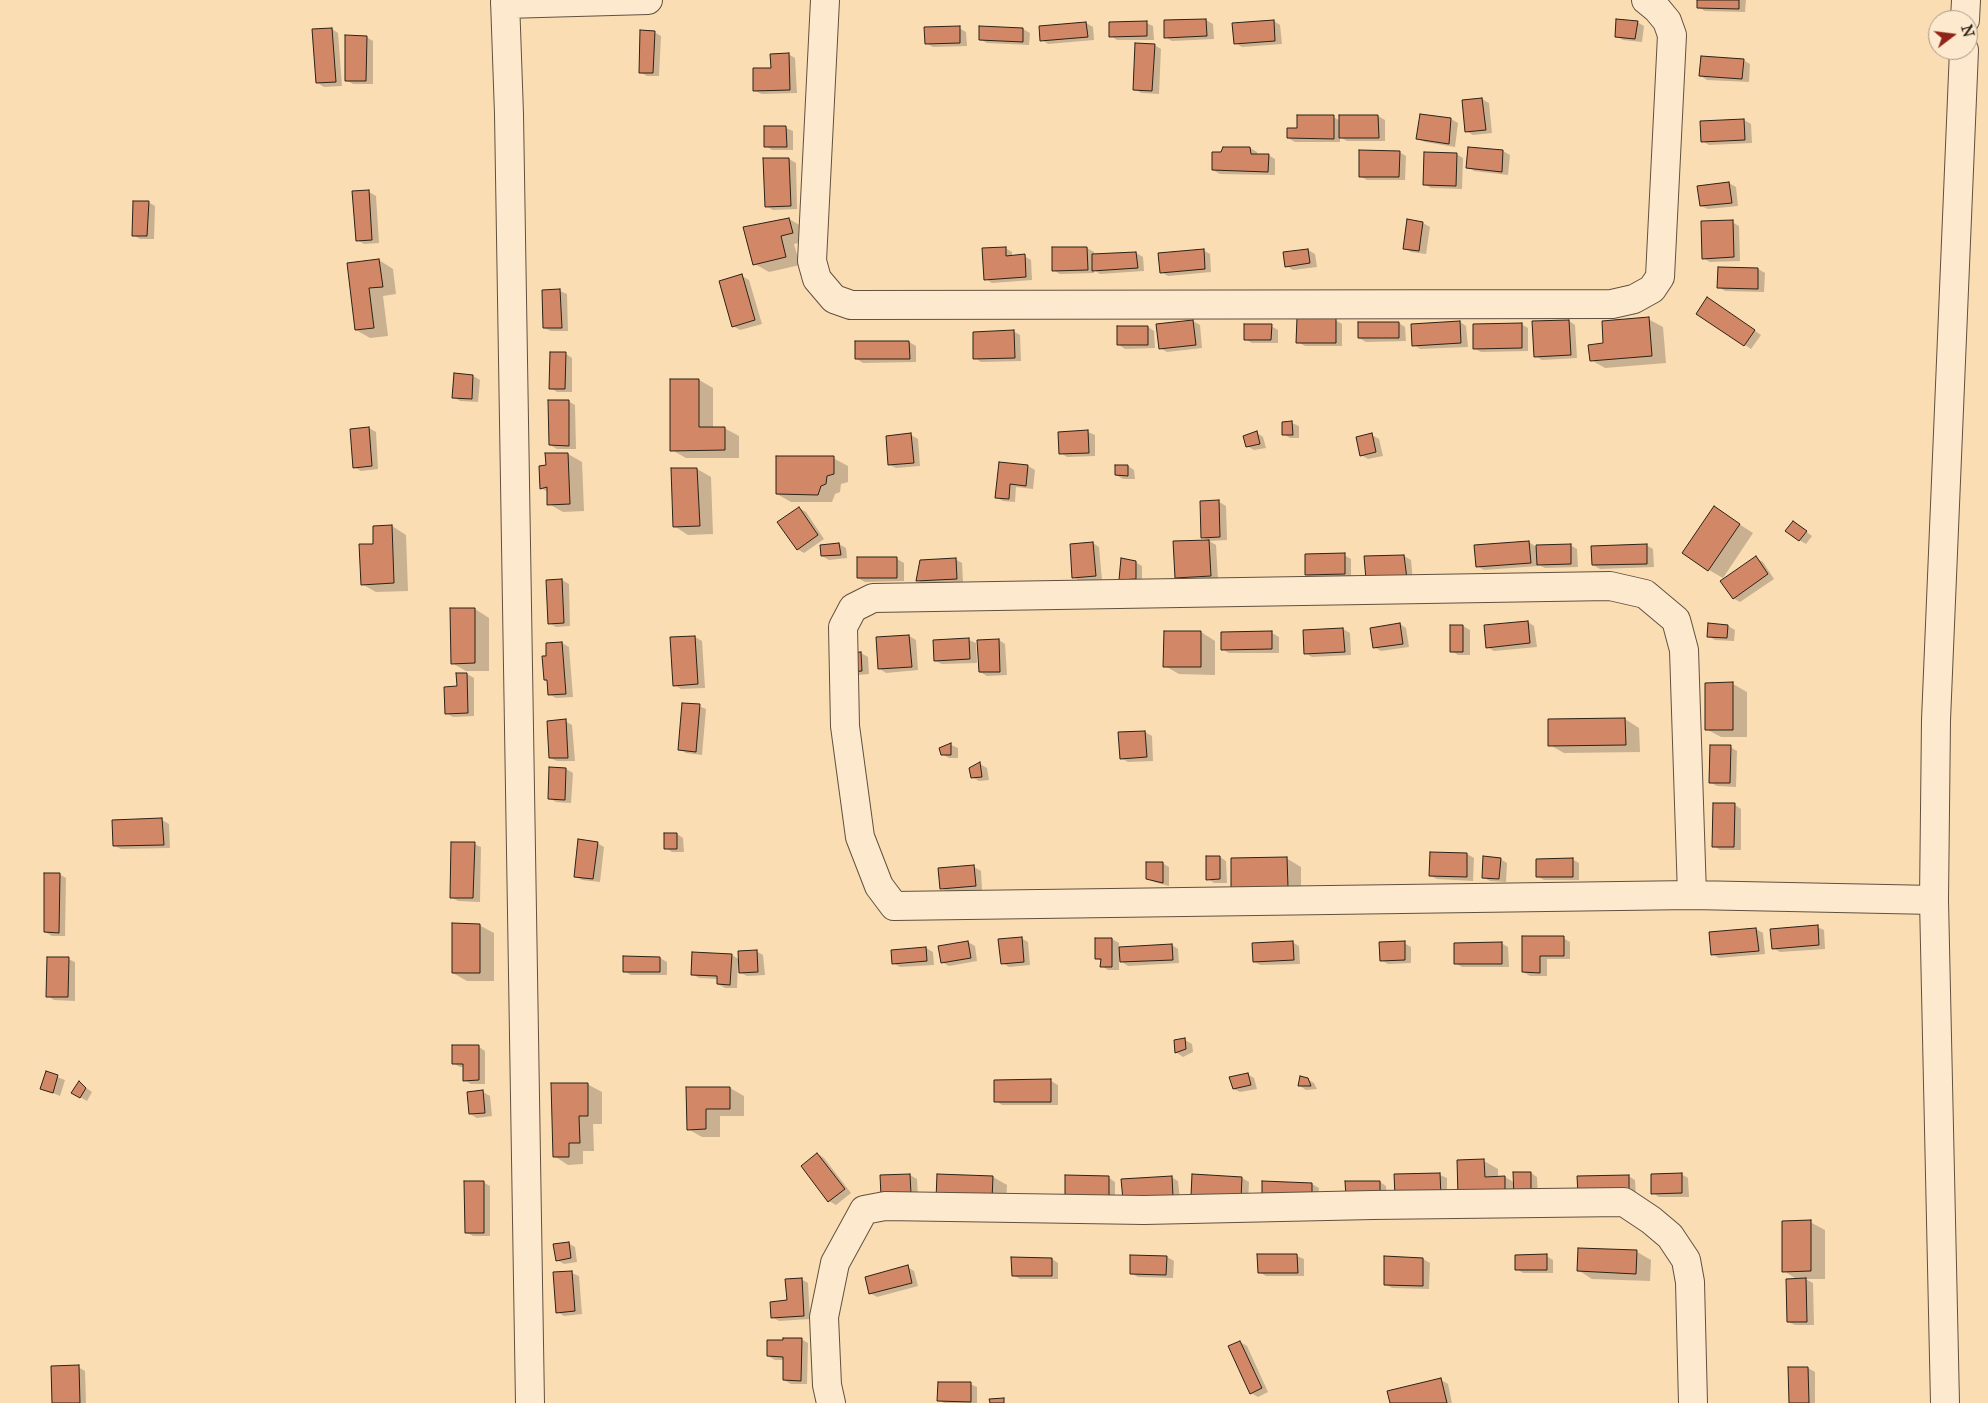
<!DOCTYPE html>
<style>
body{margin:0}
#map{position:relative;width:1988px;height:1403px;overflow:hidden;background:#fbddb4;font-family:"IM FELL Great Primer",serif}
canvas{display:block}
.north{position:absolute;left:1928px;top:10px;width:50px;height:50px;box-sizing:border-box;background:#fce9ce;border:1px solid #a99985;border-radius:50%;rotate:75deg;font-size:14px;font-weight:700;line-height:20px;text-align:center;color:#2c2217}
.north::after{content:'';display:block;margin:auto;width:18px;height:22px;background:#8f2418;clip-path:polygon(50% 0,100% 100%,50% 72%,0 100%)}
</style>
<div id="map">
<canvas width="1988" height="1403"></canvas>
<div class="north">N</div>
</div>
<script>
const context = document.querySelector('canvas').getContext('2d');
context.lineJoin = 'round';
function fillPath(path, color) { context.fillStyle = color; context.fill(path, 'evenodd'); }
const shape = rows => new Path2D(rows.map(r => 'M' + r).join(''));
function trace(path, color, width, dash) { context.strokeStyle = color; context.lineWidth = width; context.lineCap = dash ? 'butt' : 'round'; context.setLineDash(dash || []); context.stroke(path); }
fillPath(shape([
 [1698,0,1746,0,1745,12,1705,11,1698,7],
 [1206,20,1213,24,1214,39,1172,41,1165,37],
 [1274,21,1280,25,1282,44,1242,47,1235,43],
 [1637,22,1644,26,1642,42,1623,40,1616,36],
 [1086,23,1093,27,1094,40,1048,44,1042,40],
 [1146,23,1153,26,1154,40,1117,40,1111,36],
 [981,27,1023,29,1030,33,1029,45,987,43,980,39],
 [959,28,966,32,967,46,933,47,926,43],
 [332,29,338,33,342,86,324,87,318,83],
 [654,32,661,36,659,76,647,76,640,72],
 [366,37,373,41,373,84,353,84,346,80],
 [1154,45,1161,49,1159,94,1141,93,1135,89],
 [788,54,795,58,797,93,762,94,755,91,772,69],
 [1743,60,1750,64,1749,82,1707,80,1701,76],
 [1482,99,1489,103,1492,133,1473,135,1466,131],
 [1378,116,1385,120,1385,141,1347,141,1340,137,1340,142,1295,142,1288,138,1298,129,1333,117,1341,121],
 [1421,116,1451,119,1458,123,1455,147,1425,142,1418,139],
 [1744,120,1751,124,1752,143,1709,145,1702,141],
 [786,128,793,131,793,150,772,150,766,146],
 [1250,148,1257,152,1257,155,1268,155,1275,159,1275,175,1220,174,1213,170],
 [1470,148,1503,151,1510,155,1508,175,1474,171,1468,167],
 [1399,152,1406,156,1405,180,1367,180,1360,176],
 [1456,154,1463,158,1462,189,1431,188,1424,184],
 [764,159,789,159,796,163,797,209,773,210,766,206],
 [1729,183,1736,187,1738,206,1708,209,1701,206,1698,187],
 [369,192,376,196,379,243,364,244,357,240],
 [148,202,155,206,154,239,140,239,133,235],
 [789,219,803,227,807,241,794,244,800,265,769,272,755,264],
 [1408,221,1423,223,1430,227,1426,254,1411,252,1404,248],
 [1732,222,1739,226,1740,261,1710,262,1703,258],
 [1005,248,1012,252,1012,257,1024,256,1031,260,1032,280,992,283,986,279],
 [1087,248,1094,252,1094,256,1136,253,1143,257,1144,271,1100,274,1094,270,1094,273,1060,274,1053,270],
 [1203,250,1210,254,1211,272,1168,276,1161,272],
 [1308,250,1315,254,1317,267,1293,270,1287,266],
 [379,260,393,269,396,294,383,296,388,336,370,338,356,330,349,264],
 [1758,269,1765,273,1764,292,1725,291,1719,287],
 [742,276,749,280,762,324,740,330,733,326],
 [560,291,567,294,568,331,551,331,544,328],
 [1714,303,1761,335,1751,349,1698,314],
 [1648,319,1663,327,1666,363,1605,368,1591,360,1605,345],
 [1335,320,1342,324,1342,346,1305,346,1298,342],
 [1193,321,1200,325,1202,348,1167,352,1160,348],
 [1569,321,1575,325,1577,358,1542,360,1535,356],
 [1460,322,1466,326,1468,347,1420,349,1414,345],
 [1399,323,1405,327,1406,341,1366,342,1359,338],
 [1521,324,1528,328,1528,351,1481,352,1474,348],
 [1271,326,1278,330,1278,343,1252,343,1245,339],
 [1148,327,1154,331,1155,348,1125,349,1119,345],
 [1013,331,1020,335,1021,361,981,362,975,358],
 [909,342,916,346,916,362,863,363,857,359],
 [566,354,572,358,572,392,557,392,551,388],
 [473,376,480,380,478,402,460,401,454,397],
 [699,380,713,388,713,428,724,428,739,436,739,458,686,458,672,450],
 [568,401,575,405,576,449,557,449,550,445],
 [1292,423,1299,426,1299,438,1290,438,1284,434],
 [369,428,376,432,378,469,361,471,354,467],
 [1088,432,1095,435,1095,456,1067,457,1061,453],
 [1257,433,1263,437,1266,448,1254,450,1247,446],
 [911,435,918,439,920,466,896,468,890,465],
 [1372,435,1379,439,1383,456,1368,459,1361,455],
 [568,454,582,462,584,511,563,512,549,504,548,492,541,488,548,466],
 [833,458,848,466,848,482,841,484,840,492,835,494,832,502,791,502,777,494],
 [1028,466,1035,470,1033,489,1016,487,1015,502,1003,501,996,497],
 [1128,466,1134,470,1135,479,1123,479,1116,475],
 [697,469,711,477,713,534,688,535,674,526,672,470],
 [1219,502,1226,506,1227,540,1209,541,1202,537],
 [799,508,806,512,824,539,804,553,797,549],
 [1714,508,1753,533,1723,578,1709,570],
 [1793,522,1812,536,1806,544,1799,540],
 [392,526,406,535,408,591,376,592,362,584,375,545],
 [1209,541,1216,545,1218,579,1183,581,1176,577,1175,543],
 [1529,542,1536,547,1570,545,1577,549,1578,567,1545,568,1537,564,1538,566,1484,570,1477,566],
 [1093,543,1099,547,1102,580,1080,581,1073,577],
 [839,544,846,548,847,558,829,560,822,556],
 [1646,545,1653,549,1654,567,1600,569,1593,565],
 [1344,555,1351,559,1351,577,1313,578,1306,575],
 [1404,556,1411,560,1413,582,1366,557],
 [1756,558,1763,562,1774,579,1740,602,1733,598],
 [897,559,904,563,904,581,865,582,858,578],
 [955,559,962,563,963,583,924,584,917,580],
 [1135,562,1142,566,1142,582,1127,583,1120,579],
 [562,580,569,584,570,626,556,627,549,623],
 [475,609,489,618,489,671,466,671,452,663],
 [1528,622,1534,626,1537,647,1494,651,1487,647],
 [1400,624,1406,628,1409,647,1381,651,1374,647],
 [1463,626,1470,630,1470,655,1458,655,1452,651],
 [1728,626,1735,630,1734,641,1715,640,1708,636],
 [1343,629,1350,633,1351,655,1312,657,1305,653,1304,631],
 [1166,632,1201,632,1215,641,1215,675,1179,674,1165,666],
 [1272,633,1279,637,1279,653,1229,653,1222,649],
 [909,636,916,640,918,670,886,673,880,669],
 [695,637,702,641,705,688,681,689,674,685,671,639],
 [969,640,976,643,977,663,942,664,935,661,934,641],
 [999,640,1005,644,1007,675,987,676,980,672],
 [562,643,569,647,573,697,556,698,549,694,548,681,545,680,548,657],
 [861,653,868,657,869,674,857,675,849,654],
 [467,674,474,678,474,716,453,717,446,713,458,687],
 [1733,684,1747,692,1747,737,1721,737,1706,729],
 [699,706,706,709,702,755,686,753,680,749],
 [1625,719,1639,728,1640,752,1564,753,1550,745],
 [565,721,572,725,575,761,557,761,550,758],
 [1145,732,1152,736,1153,761,1128,762,1121,758],
 [951,745,958,748,958,758,949,758,942,754,940,749],
 [1730,747,1737,751,1736,787,1717,786,1710,782],
 [980,764,987,768,989,780,979,781,972,777,971,768],
 [566,769,573,773,571,803,556,802,549,798],
 [1735,805,1741,809,1741,850,1720,850,1714,846],
 [162,820,169,824,170,848,121,849,115,846,114,821],
 [677,834,683,838,684,852,672,852,666,848],
 [597,843,604,847,600,882,582,880,575,876],
 [474,844,481,847,480,902,458,901,451,897],
 [1467,854,1474,858,1473,881,1437,879,1431,876],
 [1220,857,1226,861,1227,883,1214,883,1208,879],
 [1286,858,1301,867,1301,894,1232,859],
 [1500,859,1507,863,1506,882,1490,881,1483,877],
 [1572,859,1579,863,1579,880,1544,880,1537,876],
 [1162,863,1169,867,1169,886,1154,882,1147,878],
 [974,867,981,871,982,890,948,892,941,888],
 [59,874,66,878,65,936,52,936,45,932],
 [479,925,494,933,494,981,467,981,453,973],
 [1817,927,1824,930,1825,949,1780,952,1773,948],
 [1756,929,1763,933,1765,954,1719,958,1712,954,1711,933],
 [1021,938,1028,942,1030,965,1009,967,1002,963],
 [1523,938,1563,938,1570,942,1570,959,1547,959,1547,976,1530,976,1523,972],
 [1112,939,1119,943,1119,948,1172,945,1178,949,1179,963,1128,966,1122,962,1121,949,1119,949,1119,970,1108,970,1102,966,1102,961,1096,958],
 [968,942,975,946,977,961,949,966,942,962],
 [1292,942,1299,946,1300,964,1261,965,1254,962],
 [1404,943,1411,947,1411,963,1388,964,1381,960],
 [1501,943,1508,947,1509,967,1462,967,1455,963],
 [926,948,933,952,934,965,900,967,893,963],
 [756,951,763,955,765,975,747,976,741,973,740,962,738,962,737,988,725,988,718,984,719,979,699,978,692,974,732,955,740,960],
 [624,957,660,958,667,962,667,975,631,975,624,971],
 [68,959,75,962,75,1001,54,1000,48,996],
 [1185,1040,1192,1044,1193,1052,1183,1057,1177,1053,1175,1041],
 [479,1047,485,1051,485,1084,471,1084,464,1080,464,1067,460,1067,453,1063],
 [46,1073,65,1080,60,1096,41,1088],
 [1247,1074,1254,1078,1257,1089,1240,1092,1234,1089],
 [1307,1079,1314,1083,1317,1089,1306,1090,1300,1086],
 [1051,1081,1058,1085,1058,1105,1002,1105,996,1101],
 [79,1083,92,1092,87,1101,73,1093],
 [587,1084,602,1092,602,1124,593,1124,594,1151,583,1151,583,1164,568,1165,554,1156],
 [730,1088,744,1096,744,1116,720,1116,720,1137,702,1137,688,1129,687,1089],
 [483,1092,490,1096,492,1116,477,1118,470,1114],
 [818,1154,824,1158,851,1193,836,1205,829,1201],
 [1484,1161,1498,1169,1498,1177,1505,1177,1515,1183,1531,1173,1537,1177,1538,1200,1473,1204],
 [1681,1174,1688,1178,1689,1197,1659,1197,1653,1193],
 [910,1175,917,1179,918,1197,889,1200],
 [1193,1175,1242,1178,1249,1182,1248,1202],
 [1440,1175,1447,1178,1447,1199,1403,1199],
 [1628,1176,1635,1180,1636,1197,1586,1198],
 [993,1177,1007,1185,1006,1208,952,1207],
 [1171,1177,1178,1181,1180,1200,1124,1200],
 [1109,1178,1115,1182,1115,1201,1073,1199],
 [483,1182,490,1186,490,1236,473,1236,466,1232],
 [1380,1182,1386,1186,1387,1201,1347,1197],
 [1312,1184,1319,1188,1318,1202,1263,1197],
 [1810,1222,1825,1230,1825,1279,1805,1279,1813,1283,1814,1325,1795,1325,1788,1322,1798,1280,1784,1271],
 [568,1243,575,1247,577,1262,564,1264,557,1260],
 [1637,1252,1651,1260,1650,1281,1592,1279,1578,1270],
 [1297,1256,1304,1259,1304,1276,1266,1276,1259,1272],
 [1546,1256,1553,1260,1553,1273,1523,1273,1517,1269],
 [1167,1257,1174,1261,1173,1278,1138,1277,1131,1273],
 [1386,1258,1423,1259,1430,1263,1429,1289,1392,1288,1385,1284],
 [1052,1259,1058,1263,1058,1279,1020,1279,1013,1275],
 [907,1267,914,1271,918,1286,877,1297,870,1293],
 [572,1273,579,1276,582,1314,564,1316,558,1312],
 [801,1279,808,1283,810,1319,779,1321,772,1317,788,1302],
 [801,1339,808,1343,807,1384,791,1384,784,1380,784,1360,775,1360,768,1356],
 [1240,1342,1247,1346,1268,1392,1258,1397,1251,1393],
 [78,1367,85,1371,86,1403,54,1403],
 [1808,1368,1815,1372,1815,1403,1790,1403,1790,1369],
 [1441,1380,1448,1384,1452,1403,1391,1403],
 [970,1384,977,1387,977,1403,944,1403,939,1400]
]), '#0003');
const building = shape([
 [1697,0,1739,0,1739,9,1697,8,1697,0],
 [1206,19,1207,36,1164,38,1164,20,1206,19],
 [1616,19,1638,21,1635,39,1615,37,1616,19],
 [1274,20,1275,41,1234,44,1232,23,1274,20],
 [1147,21,1147,36,1109,37,1109,22,1147,21],
 [1086,22,1088,37,1040,41,1039,26,1086,22],
 [960,26,960,43,925,44,924,27,960,26],
 [979,26,1023,28,1023,42,979,40,979,26],
 [332,28,336,82,316,83,312,29,332,28],
 [640,30,655,31,653,73,639,73,640,30],
 [345,35,367,36,366,81,345,81,345,35],
 [1135,43,1155,44,1152,91,1133,90,1135,43],
 [789,53,790,90,753,91,753,68,771,68,770,54,789,53],
 [1701,56,1744,59,1742,79,1699,76,1701,56],
 [1482,98,1486,130,1465,132,1462,100,1482,98],
 [1420,114,1451,118,1449,144,1416,139,1420,114],
 [1297,115,1334,115,1334,139,1287,138,1287,128,1297,128,1297,115],
 [1339,115,1378,115,1379,138,1339,138,1339,115],
 [1744,119,1745,140,1701,142,1700,121,1744,119],
 [764,126,786,126,787,147,764,147,764,126],
 [1223,147,1250,147,1251,154,1269,154,1268,172,1212,170,1212,152,1221,152,1223,147],
 [1468,147,1503,150,1502,172,1466,168,1468,147],
 [1359,150,1400,151,1399,177,1359,177,1359,150],
 [1424,152,1457,153,1456,186,1423,185,1424,152],
 [763,158,789,158,791,206,765,207,763,158],
 [1729,182,1732,203,1700,206,1697,186,1729,182],
 [369,190,372,240,356,241,352,191,369,190],
 [133,201,149,201,147,236,132,236,133,201],
 [789,218,793,233,781,236,786,257,753,265,743,227,789,218],
 [1407,219,1423,222,1419,251,1403,249,1407,219],
 [1733,220,1734,257,1702,259,1701,221,1733,220],
 [1006,247,1006,256,1025,254,1026,277,984,280,982,248,1006,247],
 [1052,247,1087,247,1088,270,1052,271,1052,247],
 [1204,249,1205,269,1160,273,1158,253,1204,249],
 [1308,249,1310,263,1285,267,1283,252,1308,249],
 [1136,252,1138,268,1092,271,1092,254,1136,252],
 [379,259,383,287,369,288,374,328,355,330,347,263,379,259],
 [1718,267,1758,268,1758,289,1717,288,1718,267],
 [742,274,755,320,732,327,719,281,742,274],
 [560,289,562,328,543,328,542,290,560,289],
 [1707,297,1755,330,1744,346,1696,314,1707,297],
 [1649,317,1652,356,1590,361,1588,345,1603,343,1602,321,1649,317],
 [1297,318,1336,318,1336,343,1296,343,1297,318],
 [1193,320,1196,345,1159,349,1156,324,1193,320],
 [1569,320,1571,355,1534,357,1532,321,1569,320],
 [1460,321,1461,343,1412,346,1411,324,1460,321],
 [1358,322,1399,322,1399,338,1358,338,1358,322],
 [1522,323,1522,348,1473,349,1473,324,1522,323],
 [1244,324,1272,324,1271,340,1244,340,1244,324],
 [1117,326,1148,326,1148,345,1117,345,1117,326],
 [1014,330,1015,358,973,359,973,332,1014,330],
 [855,341,909,341,910,359,855,359,855,341],
 [550,352,566,352,565,389,549,389,550,352],
 [454,373,473,375,472,399,452,398,454,373],
 [670,379,699,379,699,427,725,427,725,450,670,451,670,379],
 [548,400,569,400,569,446,549,445,548,400],
 [1292,421,1293,435,1282,435,1282,422,1292,421],
 [369,427,372,466,353,468,350,429,369,427],
 [1088,430,1089,453,1059,454,1058,432,1088,430],
 [1257,431,1260,444,1246,447,1243,436,1257,431],
 [911,433,914,463,888,465,886,436,911,433],
 [1372,433,1376,452,1360,456,1356,437,1372,433],
 [545,453,568,453,570,504,547,505,547,487,540,489,539,466,546,465,545,453],
 [776,456,834,456,834,474,827,476,826,484,821,486,818,495,776,494,776,456],
 [999,462,1028,465,1026,486,1010,484,1009,499,995,498,999,462],
 [1115,465,1128,465,1128,476,1115,475,1115,465],
 [671,468,697,468,700,526,673,527,671,468],
 [1219,500,1220,537,1201,538,1200,501,1219,500],
 [1714,506,1740,524,1708,571,1682,553,1714,506],
 [799,507,818,535,797,550,777,522,799,507],
 [1793,521,1807,531,1799,541,1785,531,1793,521],
 [392,525,394,583,361,585,359,544,373,544,373,526,392,525],
 [1209,540,1211,576,1175,578,1173,541,1209,540],
 [1529,541,1531,563,1476,567,1474,545,1529,541],
 [1093,542,1096,576,1072,578,1070,544,1093,542],
 [839,543,841,555,821,556,820,545,839,543],
 [1571,544,1571,564,1537,565,1536,545,1571,544],
 [1647,544,1647,564,1592,565,1591,546,1647,544],
 [1345,553,1345,574,1305,575,1305,554,1345,553],
 [1404,555,1407,579,1366,580,1364,556,1404,555],
 [1756,556,1768,574,1733,599,1720,581,1756,556],
 [857,557,897,557,897,578,857,578,857,557],
 [956,558,957,579,916,581,920,560,956,558],
 [1121,558,1136,561,1136,579,1119,580,1121,558],
 [562,579,564,623,548,624,546,580,562,579],
 [450,608,475,608,475,663,451,664,450,608],
 [1528,621,1530,643,1486,648,1484,625,1528,621],
 [1400,623,1403,644,1373,648,1370,628,1400,623],
 [1708,623,1728,625,1727,638,1707,637,1708,623],
 [1450,625,1463,625,1463,652,1450,652,1450,625],
 [1343,628,1345,652,1304,654,1303,630,1343,628],
 [1164,631,1201,631,1201,667,1163,667,1164,631],
 [1272,631,1272,649,1221,650,1221,632,1272,631],
 [909,635,912,667,878,669,876,637,909,635],
 [695,636,698,684,673,686,670,637,695,636],
 [969,638,970,659,934,661,933,640,969,638],
 [999,639,1000,672,979,672,977,640,999,639],
 [562,642,566,694,548,695,547,680,544,680,542,656,546,656,546,643,562,642],
 [861,652,862,671,849,672,848,653,861,652],
 [456,673,467,673,468,713,445,714,444,687,457,686,456,673],
 [1733,682,1733,730,1705,730,1705,683,1733,682],
 [682,703,700,704,696,752,678,750,682,703],
 [1625,718,1626,745,1548,746,1548,719,1625,718],
 [566,719,568,758,549,758,547,721,566,719],
 [1145,731,1147,757,1120,759,1118,732,1145,731],
 [951,743,951,755,941,755,939,748,951,743],
 [1710,745,1731,745,1730,783,1709,783,1710,745],
 [980,762,982,777,971,778,969,768,980,762],
 [549,767,566,768,565,800,548,799,549,767],
 [1713,803,1735,803,1734,847,1712,847,1713,803],
 [162,818,164,845,113,846,112,820,162,818],
 [664,833,677,833,677,849,664,849,664,833],
 [578,839,598,842,593,879,574,877,578,839],
 [451,842,475,842,473,898,450,898,451,842],
 [1430,852,1467,853,1467,877,1429,876,1430,852],
 [1206,856,1220,856,1220,879,1206,880,1206,856],
 [1483,856,1501,858,1499,879,1482,878,1483,856],
 [1287,857,1288,887,1231,888,1231,858,1287,857],
 [1573,858,1573,877,1536,877,1536,859,1573,858],
 [1146,862,1163,862,1163,883,1146,879,1146,862],
 [974,865,976,886,940,889,938,868,974,865],
 [44,873,60,873,59,933,44,932,44,873],
 [452,923,480,924,480,973,452,973,452,923],
 [1818,925,1819,945,1772,949,1770,929,1818,925],
 [1756,928,1759,951,1711,955,1709,932,1756,928],
 [1522,936,1564,936,1564,956,1540,956,1540,973,1522,972,1522,936],
 [1022,937,1024,962,1001,964,998,939,1022,937],
 [1095,938,1112,938,1112,967,1100,967,1101,959,1095,959,1095,938],
 [968,941,971,958,941,963,938,946,968,941],
 [1293,941,1294,960,1253,962,1252,943,1293,941],
 [1405,941,1405,960,1380,961,1379,942,1405,941],
 [1502,942,1502,964,1454,964,1454,943,1502,942],
 [1172,944,1173,960,1120,962,1119,947,1172,944],
 [926,947,927,961,892,964,891,950,926,947],
 [757,950,758,972,739,973,738,951,757,950],
 [692,952,732,954,730,985,717,984,717,976,691,975,692,952],
 [623,956,660,957,660,972,623,972,623,956],
 [47,957,69,957,68,997,46,997,47,957],
 [1185,1038,1186,1049,1175,1053,1174,1040,1185,1038],
 [452,1045,479,1045,479,1080,463,1081,463,1064,452,1064,452,1045],
 [46,1071,58,1075,53,1093,40,1089,46,1071],
 [1248,1073,1251,1085,1233,1089,1229,1077,1248,1073],
 [1300,1076,1308,1078,1311,1086,1298,1086,1300,1076],
 [1051,1079,1051,1102,994,1102,994,1080,1051,1079],
 [79,1081,86,1088,80,1098,71,1093,79,1081],
 [551,1083,588,1083,588,1116,579,1116,580,1143,569,1143,569,1157,553,1157,551,1083],
 [686,1087,730,1087,730,1109,706,1109,706,1129,687,1130,686,1087],
 [483,1090,485,1113,469,1114,467,1092,483,1090],
 [817,1153,845,1189,828,1202,801,1166,817,1153],
 [1484,1159,1485,1177,1505,1176,1505,1195,1458,1196,1457,1160,1484,1159],
 [1513,1172,1531,1172,1531,1197,1514,1197,1513,1172],
 [1440,1173,1441,1196,1395,1196,1394,1174,1440,1173],
 [1682,1173,1682,1193,1651,1194,1651,1174,1682,1173],
 [910,1174,911,1194,881,1196,880,1175,910,1174],
 [937,1174,993,1176,992,1200,936,1199,937,1174],
 [1192,1174,1242,1177,1241,1199,1191,1196,1192,1174],
 [1065,1175,1109,1176,1109,1197,1065,1196,1065,1175],
 [1629,1175,1629,1194,1578,1195,1577,1176,1629,1175],
 [1172,1176,1173,1197,1123,1200,1121,1179,1172,1176],
 [464,1181,484,1181,484,1233,465,1233,464,1181],
 [1262,1181,1312,1183,1312,1199,1262,1197,1262,1181],
 [1345,1181,1380,1181,1380,1198,1346,1198,1345,1181],
 [1811,1220,1811,1271,1782,1272,1782,1221,1811,1220],
 [569,1242,571,1258,556,1261,553,1244,569,1242],
 [1578,1248,1637,1250,1636,1274,1577,1271,1578,1248],
 [1257,1254,1297,1254,1298,1273,1258,1273,1257,1254],
 [1547,1254,1547,1270,1515,1270,1515,1255,1547,1254],
 [1130,1255,1167,1256,1166,1275,1130,1274,1130,1255],
 [1384,1256,1423,1258,1423,1286,1384,1285,1384,1256],
 [1011,1257,1052,1258,1052,1276,1012,1276,1011,1257],
 [908,1265,912,1283,869,1294,865,1277,908,1265],
 [572,1271,575,1311,556,1313,553,1272,572,1271],
 [802,1278,804,1316,771,1318,770,1302,787,1300,785,1279,802,1278],
 [1806,1278,1807,1322,1787,1322,1786,1279,1806,1278],
 [783,1338,802,1338,801,1381,783,1380,783,1357,767,1356,767,1340,783,1340,783,1338],
 [1240,1341,1262,1388,1250,1394,1228,1346,1240,1341],
 [79,1365,80,1403,52,1403,51,1366,79,1365],
 [1788,1367,1808,1367,1809,1403,1789,1403,1788,1367],
 [1441,1378,1447,1403,1390,1403,1387,1391,1441,1378],
 [938,1382,971,1382,971,1402,937,1401,938,1382],
 [1004,1398,1004,1403,990,1403,989,1399,1004,1398]
]);
fillPath(building, '#d28766');
trace(building, '#2c2217', 1);
const minor = shape([
 [505,0,509,114,530,1403],
 [825,0,812,261,817,279,834,299,851,305,1612,304,1634,299,1652,289,1660,277,1672,35,1667,21,1657,9,1646,0],
 [505,4,648,0],
 [1965,20,1966,0],
 [1692,895,1684,650,1676,620,1645,594,1610,586,873,598,853,608,843,627,845,726,860,837,879,886,894,906,1692,895,1934,900],
 [831,1403,827,1385,824,1317,835,1263,864,1210,885,1206,1144,1210,1373,1205,1624,1202,1651,1220,1670,1236,1686,1260,1690,1282,1693,1403],
 [1945,1403,1934,900,1936,720,1964,50]
]);
trace(minor, '#60513e', 30);
trace(minor, '#fce9ce', 28);
</script>
